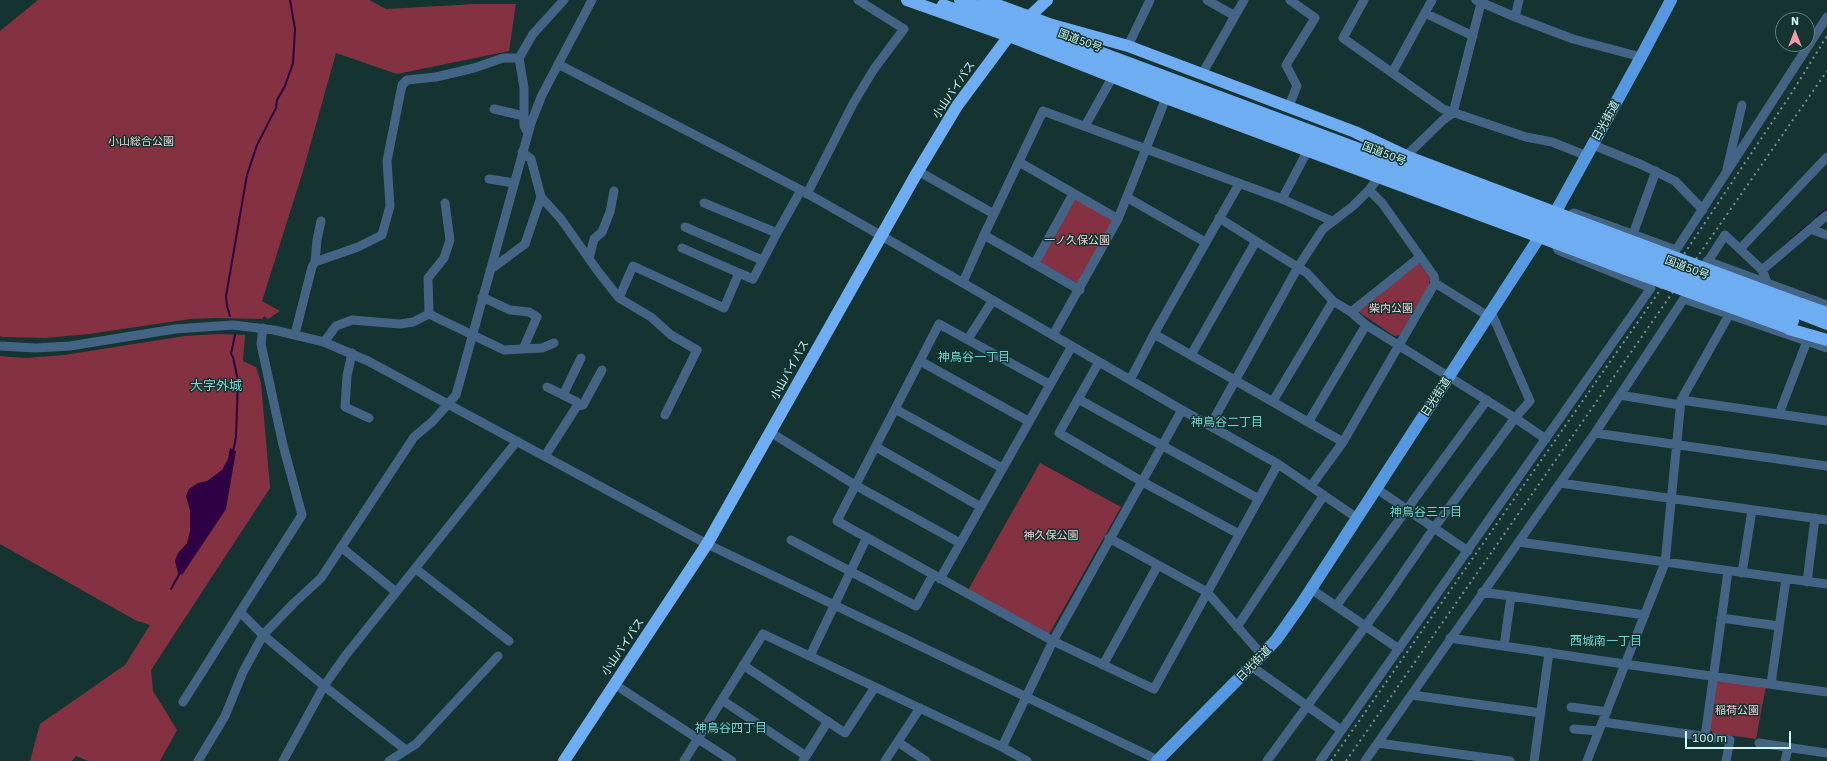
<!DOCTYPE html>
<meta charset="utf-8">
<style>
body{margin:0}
#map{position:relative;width:1827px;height:761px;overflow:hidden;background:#153331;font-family:"IBM Plex Sans",sans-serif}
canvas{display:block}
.north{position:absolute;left:1775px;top:12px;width:40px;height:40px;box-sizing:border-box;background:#153331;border:1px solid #5f8380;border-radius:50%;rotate:0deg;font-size:11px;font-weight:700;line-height:16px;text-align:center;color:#cffaf7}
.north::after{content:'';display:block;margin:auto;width:14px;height:18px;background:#f49aa6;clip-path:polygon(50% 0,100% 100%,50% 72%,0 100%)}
.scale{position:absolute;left:1685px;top:731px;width:106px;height:18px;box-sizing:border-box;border:2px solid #cffaf7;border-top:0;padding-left:5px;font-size:12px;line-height:14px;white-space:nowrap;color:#cffaf7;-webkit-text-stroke:3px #153331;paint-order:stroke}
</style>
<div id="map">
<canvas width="1827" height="761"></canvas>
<div class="north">N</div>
<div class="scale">100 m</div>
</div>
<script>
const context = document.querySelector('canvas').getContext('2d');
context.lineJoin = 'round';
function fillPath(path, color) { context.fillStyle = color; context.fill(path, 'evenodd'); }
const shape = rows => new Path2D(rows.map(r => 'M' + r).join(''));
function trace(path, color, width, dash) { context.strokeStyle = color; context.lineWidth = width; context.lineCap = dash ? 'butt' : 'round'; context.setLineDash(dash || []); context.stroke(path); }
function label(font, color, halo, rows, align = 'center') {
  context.font = font + ' "IBM Plex Sans","Noto Sans JP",sans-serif'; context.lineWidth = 3; context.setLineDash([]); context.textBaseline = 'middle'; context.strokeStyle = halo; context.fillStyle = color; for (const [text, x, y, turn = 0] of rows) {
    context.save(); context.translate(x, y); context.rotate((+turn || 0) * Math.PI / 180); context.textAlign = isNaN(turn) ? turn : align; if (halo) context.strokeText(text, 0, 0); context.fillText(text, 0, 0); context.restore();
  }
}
fillPath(shape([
 [38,0,369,0,386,9,475,4,516,4,509,51,397,74,336,53,303,171,262,301,280,311,268,319,264,316,262,319,216,318,190,319,89,334,45,338,3,337,0,336,0,31],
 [1075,198,1115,220,1079,284,1039,262],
 [1419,263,1430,278,1429,285,1400,335,1394,336,1359,312,1360,307],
 [218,334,245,335,243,361,256,367,261,383,270,488,151,670,153,691,177,730,160,761,88,761,76,756,72,761,30,761,40,724,125,665,150,625,135,620,0,544,0,356,26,358,64,355,185,336],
 [1040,463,1121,507,1049,634,968,590],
 [1721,681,1766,686,1756,739,1713,733,1709,728,1716,682]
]), '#843242');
fillPath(shape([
 [230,448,236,451,226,509,182,575,178,573,175,561,178,553,187,543,190,531,190,510,186,496,189,489,198,483,207,481,222,470,228,459]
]), '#2e0043');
trace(shape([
 [1817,217,1827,209],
 [1784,246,1811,223],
 [230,316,227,306,226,296,247,175,257,145,276,108,277,100,285,86,293,63,295,29,290,0],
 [233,452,236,437,238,381,233,357,231,354,235,335],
 [171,589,181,571]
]), '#2e0043', 2);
trace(shape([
 [1207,0,1235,16],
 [1364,0,1343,38,1443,109,1526,137,1552,142,1587,156],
 [1476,0,1515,17,1573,39,1641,57],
 [1425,13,1473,36],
 [1515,17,1519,0],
 [1128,46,1150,0],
 [558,64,801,190,882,236,1182,410,1278,464,1357,518],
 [1392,73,1432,0],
 [1202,74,1244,0],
 [1289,106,1297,86,1286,65,1315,18,1290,0],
 [494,109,524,116],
 [1085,126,1113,76],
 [528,133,524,126,524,88,519,58,533,34,564,0],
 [1593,145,1640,164,1675,181,1703,210],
 [522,152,531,159,541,197,561,219,597,270,619,298,651,317,671,335,697,350,665,415],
 [1406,156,1443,120,1453,113,1481,3],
 [1019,162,1118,219],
 [1727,169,1742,105],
 [918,171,994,214],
 [489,179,514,183],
 [1369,190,1382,203,1434,276,1435,283,1488,316],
 [807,194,854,102,874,69,904,29,858,0],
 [1128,198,1205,242],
 [1282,199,1308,150],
 [704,203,777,233],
 [1567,217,1574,213,1676,250,1827,17],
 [1219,218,1307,273,1333,301,1351,312,1366,325,1515,418,1546,439],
 [685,227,762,260],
 [1810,229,1827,235],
 [1633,234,1656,171],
 [984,235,1080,290],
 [682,248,739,273],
 [1740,249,1827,157],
 [589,259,594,239,602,232,610,212,614,191],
 [1707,261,1827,305],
 [315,262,317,240,321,221],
 [1035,263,1073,194],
 [490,270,525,244,541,197],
 [1762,270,1827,215],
 [1701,272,1725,235,1762,270,1767,282],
 [963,282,984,235,1043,111,1282,199,1332,221],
 [482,297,510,310,529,312,537,317,523,349],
 [619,298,633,266,724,308,739,273,753,279,777,233,801,190],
 [1684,299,1827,348],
 [1351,312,1420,257],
 [429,314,428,278,444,258,450,240,445,203],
 [263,328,261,344,283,445,302,515,240,612,263,635,324,686,406,750],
 [295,334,312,267,315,262,358,247,382,235,390,206,387,161,402,85,407,80,436,77,474,68,503,58,519,58],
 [1154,334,1343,442],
 [1053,335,1118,219,1166,98],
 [968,339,993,300],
 [324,342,336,326,352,320,400,324,413,322,429,314,504,350,542,348,554,343],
 [0,346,36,348,70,346,175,329,233,325,274,330,324,342,368,361,707,544,1160,761],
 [352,353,347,376,345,407,369,418],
 [1191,355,1256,241],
 [920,361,1028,421],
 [1099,362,1059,433,1141,481,1239,534],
 [1130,380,1154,334,1239,184],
 [1049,384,939,324,837,521,1053,641,1154,689,1278,464],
 [563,395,581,358],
 [1620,395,1680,405],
 [1078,399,1259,499],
 [1681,400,1827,421],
 [1273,401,1333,301],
 [577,406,583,405,602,370],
 [895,409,1002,468],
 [1779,414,1807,341],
 [1309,421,1366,325],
 [1210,426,1298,267,1323,229,1353,206,1369,190,1379,177],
 [770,432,855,485,960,543],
 [1595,433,1827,466],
 [876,447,981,507],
 [545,456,577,406,577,402,547,387],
 [1560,483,1827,520],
 [1311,486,1343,442,1435,283],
 [1109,538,1207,592,1262,655],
 [791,540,916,606,933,575],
 [1519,542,1827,584],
 [341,547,396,592],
 [1468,551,1434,528,1515,418,1530,401,1491,312],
 [416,569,509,641],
 [1742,573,1752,510],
 [940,579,1072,346],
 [1807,582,1815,518],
 [1311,589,1399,649],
 [1482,592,1645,615],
 [1336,606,1487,400],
 [1721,618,1779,626],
 [1237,627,1324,495],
 [1450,638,1624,664,1827,692],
 [1504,646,1511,596],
 [810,656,867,537],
 [743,665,845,733,875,687],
 [1103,665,1158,565],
 [1251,666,1341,730],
 [614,684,732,761],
 [1771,684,1786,579],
 [1412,695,1541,713],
 [722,700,806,756],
 [183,702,240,612],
 [1571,707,1607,712],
 [1603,722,1730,740,1726,761],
 [1574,729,1599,731],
 [1705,737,1728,571],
 [898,742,926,761],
 [1378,743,1510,761],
 [1759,743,1827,753],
 [1002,747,1053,641,1182,410],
 [198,761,225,716,243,672,263,635,294,603,321,578,414,437,432,422,456,395,531,123,542,95,592,0],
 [283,761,324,686,346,655,517,441],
 [389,761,416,744,498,656],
 [684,761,763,634,1002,747,1027,761],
 [803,761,828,721],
 [885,761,920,708],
 [1267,761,1386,598,1434,528,1377,489],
 [1320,761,1651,288,1558,250,1555,243],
 [1365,761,1595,433,1691,288],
 [1534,761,1549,652],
 [1587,761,1665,563,1681,400,1729,315],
 [1785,761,1788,748]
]), '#446486', 9);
trace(shape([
 [1157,761,1262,655,1276,640,1300,606,1555,213,1641,57,1671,0]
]), '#5698df', 12);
trace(shape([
 [907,0,1009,36,1166,98,1609,263],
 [984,0,1049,24,1128,46,1355,132,1406,156,1618,236],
 [1801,304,1827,313],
 [1796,312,1827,324],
 [1789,329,1827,340],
 [564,761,707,544,918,171,957,106,1009,36,1047,0]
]), '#6eadf1', 12);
trace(shape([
 [1331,761,1656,296,1791,94,1827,36],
 [1346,761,1827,71]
]), '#6f9391', 2, [2, 4]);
trace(shape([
 [960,0,1796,312],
 [943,5,1793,321],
 [1618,236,1801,304],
 [1609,263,1786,327]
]), '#6eadf1', 12);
label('11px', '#cffaf7', '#153331', [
 ["国道50号",1080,41,20],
 ["小山バイパス",954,90,-56],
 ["日光街道",1606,121,-61],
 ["国道50号",1384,154,21],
 ["国道50号",1687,268,21],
 ["小山バイパス",790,370,-61],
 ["日光街道",1436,397,-57],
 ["小山バイパス",623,647,-56],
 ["日光街道",1254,664,-46]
]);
label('11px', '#f0d0d3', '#153331', [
 ["小山総合公園",141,142],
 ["一ノ久保公園",1077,241],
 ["柴内公園",1391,309],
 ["神久保公園",1051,536],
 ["稲荷公園",1737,711]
]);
label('12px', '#78d5d0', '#153331', [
 ["神鳥谷一丁目",974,358],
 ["神鳥谷二丁目",1227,423],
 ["神鳥谷三丁目",1426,513],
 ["西城南一丁目",1606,642],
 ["神鳥谷四丁目",731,729]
]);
label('13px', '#78d5d0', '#153331', [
 ["大字外城",216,386]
]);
</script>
